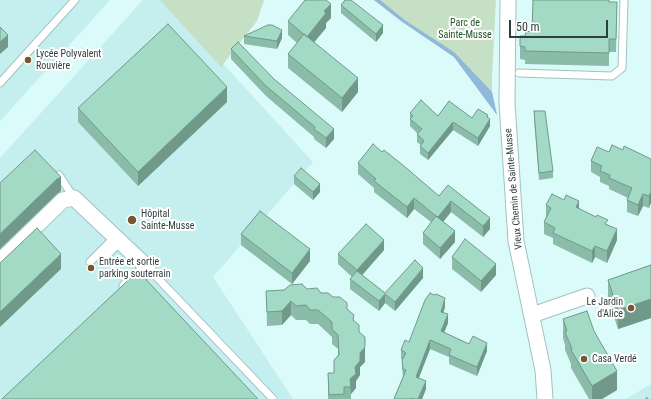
<!DOCTYPE html>
<meta charset="utf-8">
<style>
body{margin:0}
#map{position:relative;width:651px;height:399px;overflow:hidden;background:#dafbfa;font-family:"Roboto Condensed",sans-serif}
canvas{display:block}
.scale{position:absolute;left:509px;top:20px;width:99px;height:18px;box-sizing:border-box;border:2px solid #303d3d;border-top:0;padding-left:5px;font-size:12px;line-height:14px;white-space:nowrap;color:#303d3d;-webkit-text-stroke:3px #fff;paint-order:stroke}
</style>
<div id="map">
<canvas width="651" height="399"></canvas>
<div class="scale">50 m</div>
</div>
<script>
const context = document.querySelector('canvas').getContext('2d');
context.lineJoin = 'round';
function fillPath(path, color) { context.fillStyle = color; context.fill(path, 'evenodd'); }
const shape = rows => new Path2D(rows.map(r => 'M' + r).join(''));
function trace(path, color, width, dash) { context.strokeStyle = color; context.lineWidth = width; context.lineCap = dash ? 'butt' : 'round'; context.setLineDash(dash || []); context.stroke(path); }
function label(font, color, halo, rows, align = 'center') {
  context.font = font + ' "Roboto Condensed",sans-serif'; context.lineWidth = 4; context.setLineDash([]); context.textBaseline = 'middle'; context.strokeStyle = halo; context.fillStyle = color; for (const [text, x, y, turn = 0] of rows) {
    context.save(); context.translate(x, y); context.rotate((+turn || 0) * Math.PI / 180); context.textAlign = isNaN(turn) ? turn : align; if (halo) context.strokeText(text, 0, 0); context.fillText(text, 0, 0); context.restore();
  }
}
fillPath(shape([
 [0,0,110,0,0,121],
 [143,0,165,0,313,162,213,277,293,399,0,399,0,158],
 [651,384,651,399,626,399]
]), '#c4efee');
fillPath(shape([
 [160,0,264,0,257,21,221,67],
 [374,0,496,0,492,77,492,92,497,115,454,57,401,21]
]), '#c6e0c6');
fillPath(shape([
 [374,0,380,0,406,21,454,52,492,92,497,115,454,57,401,21]
]), '#90b8d9');
const lane = shape([
 [519,73,612,76,622,68,624,0],
 [0,83,75,0],
 [59,175,74,198],
 [101,261,120,242],
 [90,262,115,237],
 [148,268,273,399]
]);
const street = shape([
 [508,0,507,103,516,241,543,370,545,399],
 [0,261,63,200,74,198,148,268,127,287],
 [532,315,587,296]
]);
trace(lane, '#a1c2c1', 9);
trace(street, '#a1c2c1', 17);
trace(lane, '#fff', 7);
trace(street, '#fff', 15);
trace(shape([
 [646,399,651,396]
]), '#8da5a4', 3, [2, 4]);
fillPath(shape([
 [610,2,617,2,616,52,609,52,609,66,525,64,525,60,520,59,520,46,525,36,532,32],
 [341,5,383,33,376,42,341,13],
 [331,18,326,23,326,28,314,42,358,92,342,112,288,68,288,54,297,43,288,35,288,21],
 [244,36,282,38,277,49,244,44],
 [231,49,274,79,334,139,326,148,314,139,314,137,266,96,231,59],
 [227,102,138,186,78,122,78,108],
 [534,111,553,171,553,178,539,180,534,118],
 [410,113,472,118,488,118,490,126,478,146,453,130,428,160,420,154,420,146,421,145,417,142,417,134,418,134,410,126],
 [623,150,651,159,649,208,643,206,638,216,627,212,627,200,628,198,609,189,609,186,600,182,600,177,591,172,591,161,609,152],
 [358,163,439,196,448,185,490,229,483,237,451,212,443,222,455,242,440,259,423,244,423,233,431,222,414,209,407,218,374,192,374,188,358,174],
 [294,176,320,192,313,200,294,184],
 [546,205,579,209,608,225,617,240,607,263,595,257,592,263,553,244,553,238,544,234,544,222,546,217],
 [241,234,310,261,292,284,241,245],
 [384,250,362,275,385,293,423,278,395,311,385,303,379,311,350,289,350,279,352,277,338,264,338,254],
 [452,257,496,275,481,292,452,269],
 [651,265,651,318,618,329,608,299,608,280],
 [307,289,321,293,347,309,359,332,365,362,360,367,360,375,356,381,356,388,351,394,351,399,328,399,328,373,334,373,334,360,338,355,338,349,332,344,332,337,318,324,310,324,306,320,296,320,291,315,282,325,267,326,266,291],
 [445,307,443,313,448,323,444,332,469,344,487,351,477,376,449,364,449,357,430,349,419,378,426,389,422,399,394,399,403,377,402,368,402,359,401,359,401,350,409,342],
 [563,319,594,331,617,390,602,399,589,399,571,368,571,364,565,350,565,345,563,338]
]), '#8bbba9');
fillPath(shape([
 [331,4,331,18,326,23,326,28,307,51,307,37,324,11],
 [383,25,383,33,376,42,376,34],
 [282,30,282,38,277,49,277,41],
 [8,35,8,47,0,54,0,42],
 [358,78,358,92,342,112,342,98],
 [227,87,227,102,138,186,138,172],
 [488,115,488,121,490,119,490,126,478,146,478,138],
 [453,122,453,130,428,160,428,153],
 [334,129,334,139,326,148,326,138],
 [61,177,61,191,57,194,0,249,0,234,57,179],
 [320,184,320,192,313,200,313,192],
 [651,192,651,203,649,208,649,196],
 [643,194,643,206,638,216,638,205],
 [414,198,414,209,407,218,407,207],
 [451,201,451,212,438,228,438,217],
 [579,201,579,212,576,207],
 [490,218,490,229,483,237,483,226],
 [617,229,617,240,607,263,607,251],
 [455,231,455,242,440,259,440,248],
 [384,240,384,250,357,281,357,270],
 [595,246,595,257,592,263,592,251],
 [310,249,310,261,292,284,292,273],
 [61,254,61,269,0,327,0,312],
 [496,264,496,275,481,292,481,281],
 [423,268,423,278,395,311,395,302],
 [385,294,385,303,379,311,379,301],
 [445,298,445,307,441,320,441,312],
 [651,299,651,318,618,329,618,310],
 [291,301,291,315,282,325,282,311],
 [448,314,448,323,441,340,441,331],
 [430,340,430,349,416,385,416,377],
 [487,343,487,351,477,376,477,367],
 [365,347,365,362,360,367,360,375,356,381,356,388,351,394,350,379,360,353],
 [617,371,617,390,602,399,592,399,592,386],
 [426,381,426,389,422,399,418,399]
]), '#71998a');
const building = shape([
 [305,0,326,0,331,4,324,11,326,13,307,37,288,21,305,0],
 [345,0,351,0,383,25,376,34,341,5,345,0],
 [533,0,609,0,609,2,617,2,616,39,609,39,609,53,525,51,525,47,520,46,520,36,525,36,526,31,532,32,533,0],
 [168,24,227,87,138,172,78,108,168,24],
 [268,25,272,25,282,30,277,41,244,36,268,25],
 [0,27,8,35,0,42,0,27],
 [304,34,358,78,342,98,288,54,304,34],
 [238,42,274,79,334,129,326,138,314,129,315,127,266,86,231,49,238,42],
 [421,100,438,116,449,101,472,118,478,109,488,115,487,117,490,119,478,138,453,122,428,153,420,146,424,141,417,134,422,129,410,119,413,116,410,113,421,100],
 [534,111,545,111,553,171,539,173,534,111],
 [373,144,382,152,384,150,404,166,439,196,448,185,490,218,483,226,451,201,438,217,436,216,455,231,440,248,423,233,436,216,414,198,407,207,374,181,376,179,358,163,373,144],
 [612,145,623,150,624,146,651,159,651,192,649,196,643,194,638,205,627,200,632,188,609,178,610,175,600,171,602,166,591,161,597,147,609,152,612,145],
 [35,150,61,177,57,179,0,234,0,183,35,150],
 [301,168,320,184,313,192,294,176,301,168],
 [552,194,564,200,566,195,579,201,576,207,596,217,597,215,608,220,605,224,617,229,607,251,595,246,592,251,553,233,555,228,544,222,551,208,546,205,552,194],
 [260,211,310,249,292,273,241,234,260,211],
 [366,224,384,240,357,270,338,254,366,224],
 [37,228,61,254,0,312,0,263,37,228],
 [465,239,496,264,481,281,452,257,465,239],
 [415,260,423,268,395,302,385,294,379,301,350,279,357,271,385,293,415,260],
 [651,265,651,299,618,310,608,280,651,265],
 [138,271,258,399,2,399,138,271],
 [302,284,307,289,317,288,321,293,328,293,333,297,340,297,347,303,347,309,354,315,353,320,359,325,359,332,365,337,365,347,360,353,360,361,355,367,356,374,350,379,351,387,344,387,344,394,329,395,328,373,334,373,334,360,339,355,338,335,332,329,332,322,318,310,310,310,306,305,296,306,291,301,282,311,267,312,266,291,284,290,290,285,302,284],
 [430,293,434,295,436,294,445,298,441,312,448,314,441,331,469,344,473,336,487,343,477,367,449,355,451,349,430,340,416,377,426,381,418,399,414,399,412,398,411,399,394,399,406,370,403,369,402,360,406,353,401,350,405,340,409,342,425,300,430,293],
 [587,311,594,331,617,371,592,386,571,350,572,349,565,332,567,331,563,319,587,311]
]);
fillPath(building, '#a2dac5');
trace(building, '#71998a', 1);
for (const [x, y, r, color] of [
 [28,60,4,"#77572d"],
 [132,220,5,"#77572d"],
 [91,268,4,"#77572d"],
 [631,308,4,"#77572d"],
 [584,359,4,"#77572d"]
]) { const dot = new Path2D(); dot.arc(x, y, r, 0, 2 * Math.PI); context.fillStyle = color; context.fill(dot); trace(dot, '#fff', 1.5); }
label('10px', '#1c5121', '#fff', [
 ["Parc de",465,23],
 ["Sainte-Musse",465,35]
]);
label('10px', '#303d3d', '#fff', [
 ["Lycée Polyvalent",36,54],
 ["Rouvière",36,66],
 ["Hôpital",141,214],
 ["Sainte-Musse",141,226],
 ["Entrée et sortie",99,262],
 ["parking souterrain",99,274],
 ["Le Jardin",623,302,"right"],
 ["d'Alice",623,314,"right"],
 ["Casa Verdé",592,359]
], 'left');
label('10px', '#303d3d', '#fff', [
 ["Vieux Chemin de Sainte-Musse",514,189,-95]
]);
</script>
